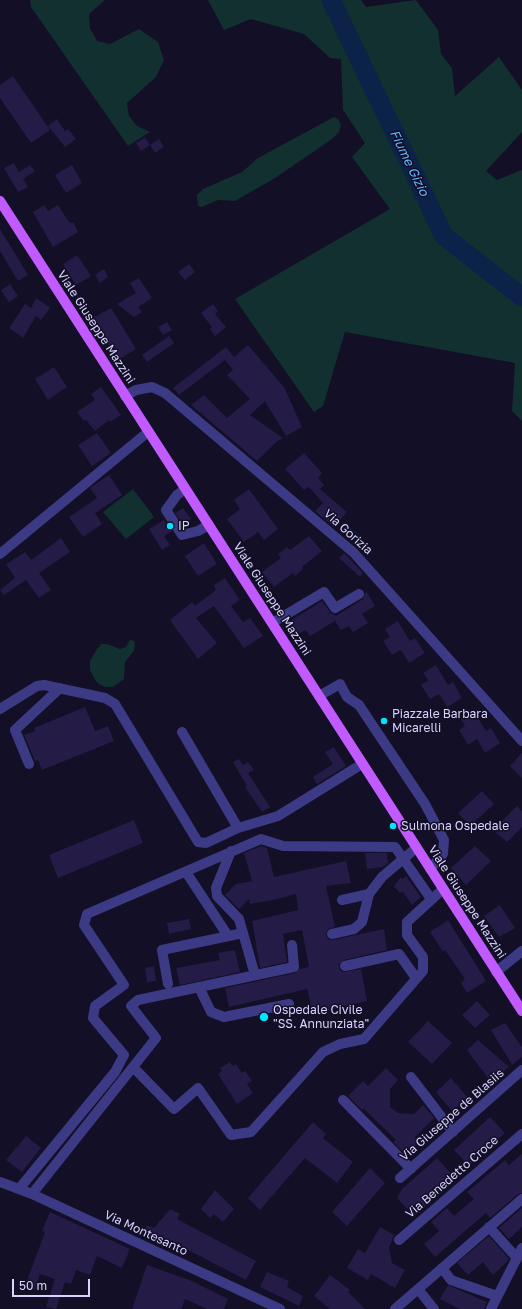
<!DOCTYPE html>
<style>
body{margin:0}
#map{position:relative;width:522px;height:1309px;overflow:hidden;background:#130f26;font-family:"Golos Text",sans-serif}
canvas{display:block}
.scale{position:absolute;left:12px;top:1279px;width:78px;height:18px;box-sizing:border-box;border:2px solid #d9d4ff;border-top:0;padding-left:5px;font-size:12px;line-height:14px;white-space:nowrap;color:#d9d4ff;-webkit-text-stroke:3px #130f26;paint-order:stroke}
</style>
<div id="map">
<canvas width="522" height="1309"></canvas>
<div class="scale">50 m</div>
</div>
<script>
const context = document.querySelector('canvas').getContext('2d');
context.lineJoin = 'round';
function fillPath(path, color) { context.fillStyle = color; context.fill(path, 'evenodd'); }
const shape = rows => new Path2D(rows.map(r => 'M' + r).join(''));
function trace(path, color, width, dash) { context.strokeStyle = color; context.lineWidth = width; context.lineCap = dash ? 'butt' : 'round'; context.setLineDash(dash || []); context.stroke(path); }
function label(font, color, halo, rows, align = 'center') {
  context.font = font + ' "Golos Text",sans-serif'; context.lineWidth = 3; context.setLineDash([]); context.textBaseline = 'middle'; context.strokeStyle = halo; context.fillStyle = color; for (const [text, x, y, turn = 0] of rows) {
    context.save(); context.translate(x, y); context.rotate((+turn || 0) * Math.PI / 180); context.textAlign = isNaN(turn) ? turn : align; if (halo) context.strokeText(text, 0, 0); context.fillText(text, 0, 0); context.restore();
  }
}
fillPath(shape([
 [30,0,105,0,89,14,90,28,97,41,110,44,139,29,158,42,164,60,156,77,127,103,129,116,137,126,150,132,128,146,31,7],
 [208,0,361,0,366,7,416,0,438,30,441,54,452,68,455,96,499,57,522,90,522,132,486,171,497,180,522,170,522,421,512,411,515,363,345,332,323,406,314,412,235,299,390,209,352,157,365,143,343,110,341,59,330,58,304,34,251,19,224,30],
 [334,117,338,119,341,125,339,132,332,139,275,178,235,201,218,200,202,207,198,206,197,195,203,189,242,172,258,158],
 [133,489,154,517,126,539,103,512],
 [130,640,135,641,134,651,125,662,124,679,113,687,105,687,99,684,95,680,90,670,90,661,97,649,101,644,107,644,120,649,126,647]
]), '#12302f');
fillPath(shape([
 [349,527,359,535,356,539,346,530]
]), '#0c2248');
trace(shape([
 [331,0,444,236,522,297]
]), '#0c2248', 19);
fillPath(shape([
 [13,76,50,130,31,143,0,98,0,85],
 [57,119,65,131,68,129,76,139,65,147,48,126],
 [145,137,150,145,141,151,136,143],
 [159,139,164,147,155,153,150,145],
 [14,163,19,172,30,165,35,171,23,179,28,187,18,192,4,168],
 [72,165,82,183,66,193,55,175],
 [44,205,48,211,58,205,69,222,71,223,73,222,78,232,53,247,33,212],
 [0,229,28,275,18,281,0,251],
 [77,255,91,276,76,285,63,264],
 [189,264,195,272,185,280,178,272],
 [104,269,108,277,100,283,95,275],
 [139,278,152,298,138,307,142,312,134,317,117,304,136,293,130,283],
 [10,284,18,296,9,302,1,290],
 [36,298,50,308,41,320,36,316,23,338,9,328,25,304,31,308],
 [213,304,218,311,215,314,226,327,215,336,210,329,212,327,201,313],
 [111,308,136,349,118,360,93,318],
 [167,322,172,330,163,335,158,327],
 [169,336,174,343,147,362,142,355],
 [248,345,284,387,302,427,286,436,265,401,250,415,283,438,275,443,257,461,191,405,204,395,227,418,250,399,227,375,233,370,225,360,179,395,173,388,226,347,234,357],
 [54,367,67,387,48,400,35,379],
 [101,387,121,415,110,422,109,420,95,431,86,420,84,421,77,412,95,400,91,394],
 [97,433,111,453,92,466,78,445],
 [304,453,322,473,318,478,324,485,320,489,347,512,334,527,315,511,323,503,309,487,304,490,285,469],
 [109,475,122,495,95,513,102,524,83,537,69,517,97,498,90,488],
 [249,489,278,529,264,540,258,532,244,542,227,519,240,509,234,500],
 [183,508,191,519,183,524,175,513],
 [164,520,172,531,164,536,170,545,162,550,149,529],
 [309,536,322,551,302,567,303,569,295,576,293,573,274,587,262,572,281,558,278,554,287,547,290,550],
 [61,538,70,552,39,573,51,590,39,598,26,580,4,595,0,590,15,578,6,564,25,552,31,560],
 [204,543,217,564,198,576,185,556],
 [344,553,363,573,360,577,339,558],
 [225,578,240,600,231,606,243,622,250,618,263,636,244,648,214,606,196,618,217,643,198,659,170,620,192,602,195,606,216,590,214,585],
 [366,591,375,606,362,614,368,623,353,632,349,626,341,630,335,621,310,636,306,630,298,634,290,621,322,601,330,612,327,615,331,613,336,616,363,599],
 [398,621,410,641,415,638,425,653,409,663,401,650,392,655,383,641,390,637,385,629],
 [436,665,448,685,453,682,462,698,447,707,439,694,430,699,421,685,428,680,423,673],
 [85,707,95,731,108,726,114,741,42,770,38,760,35,761,24,735,35,731,34,728],
 [474,711,486,731,491,728,500,743,485,753,477,739,468,745,459,730,465,726,461,719],
 [334,747,346,766,317,784,313,777,333,764,325,752],
 [522,753,522,778,510,766],
 [239,759,243,765,248,762,254,770,248,773,270,807,262,812,245,787,247,786,233,762],
 [482,791,494,804,470,826,458,813],
 [517,806,522,811,522,827,507,842,493,830],
 [134,820,143,843,58,878,49,855],
 [261,846,267,848,274,877,346,861,351,883,326,886,335,927,328,929,326,935,328,939,333,940,384,929,387,950,344,960,339,964,340,970,343,972,361,969,367,1001,313,1014,307,989,229,1007,225,988,295,973,300,969,309,967,302,930,283,934,287,962,260,968,252,921,298,910,296,894,273,900,250,904,249,899,239,909,225,895,236,884,252,881,244,853],
 [475,846,491,861,466,885,451,868],
 [365,853,387,853,388,863,383,867,367,869],
 [406,876,421,897,412,905,403,892,400,893,394,886,401,877,402,879],
 [500,905,515,928,499,937,484,916],
 [189,919,191,929,169,934,167,923],
 [448,920,486,981,467,993,461,983,465,979,445,950,443,952,430,932],
 [235,950,240,972,180,985,176,968,220,960,218,953],
 [154,966,156,981,147,982,145,968],
 [477,1001,490,1015,475,1028,462,1015],
 [428,1021,452,1043,432,1064,408,1042],
 [505,1023,522,1047,522,1057,512,1065,491,1030],
 [478,1040,509,1067,491,1082,467,1050],
 [230,1062,233,1066,236,1064,242,1073,245,1071,252,1081,247,1084,253,1093,237,1104,218,1074,222,1071,220,1068],
 [386,1068,398,1080,390,1089,390,1107,398,1113,414,1114,423,1105,434,1118,415,1137,420,1142,406,1155,393,1142,396,1140,364,1109,362,1110,348,1096,363,1081,368,1086],
 [451,1078,468,1098,452,1111,436,1092],
 [490,1117,505,1133,469,1166,454,1150],
 [313,1122,326,1134,323,1138,353,1162,337,1183,305,1158,260,1210,248,1198],
 [26,1136,41,1148,22,1172,6,1160],
 [522,1154,522,1193,518,1194,490,1218,486,1213,435,1257,424,1244,439,1231,431,1222,447,1208,454,1216,474,1199,467,1192,505,1160,509,1165],
 [437,1158,456,1179,414,1216,397,1198,402,1189],
 [370,1168,385,1183,347,1226,332,1212],
 [215,1190,234,1209,223,1222,214,1214,210,1218,201,1209],
 [522,1208,522,1227,509,1239,499,1228],
 [170,1209,180,1214,177,1219,256,1261,246,1280,165,1238,160,1245,142,1235,147,1225,154,1228],
 [50,1212,130,1249,122,1268,97,1256,90,1275,76,1270,71,1284,65,1282,56,1309,46,1307,55,1279,40,1274,35,1290,25,1286,45,1232,42,1231],
 [380,1227,394,1235,389,1248,392,1263,405,1270,395,1288,371,1274,368,1280,347,1268,358,1249,365,1253],
 [489,1236,509,1259,507,1262,493,1275,483,1262,468,1275,457,1263],
 [147,1265,192,1281,228,1299,224,1309,207,1309,185,1299,181,1309,132,1309],
 [267,1272,289,1281,287,1287,303,1296,299,1306,260,1287],
 [330,1275,350,1290,348,1292,365,1309,330,1309,314,1296],
 [448,1285,487,1302,484,1309,460,1309,440,1299]
]), '#241b47');
trace(shape([
 [125,396,136,390,152,387,165,393,354,553,522,741],
 [185,489,177,495,166,510,182,535,198,531,209,525],
 [0,554,148,432],
 [272,623,324,592,335,608,359,594],
 [319,696,340,684,347,697,359,705,425,804,444,840,443,854,430,869],
 [0,709,37,686,44,685,105,698,115,704,198,842,206,843,238,828,278,816,362,764],
 [182,732,238,828],
 [29,764,15,730,60,688],
 [231,851,216,888,217,896,239,919,255,975],
 [186,872,228,936],
 [342,900,369,894],
 [332,934,354,929,362,922,369,894,382,877,416,848],
 [345,966,399,954,416,978],
 [496,972,522,951],
 [168,984,162,950,243,933],
 [199,987,211,1012,224,1017,289,1004],
 [133,1067,174,1109,198,1088,231,1135,251,1132,323,1052,340,1044,364,1039,423,971,423,957,407,935,407,922,443,889],
 [411,1077,453,1132],
 [343,1100,411,1169],
 [400,1178,522,1070],
 [0,1182,32,1194,280,1309],
 [19,1189,115,1072,124,1055,93,1018,95,1006,124,985,84,925,87,914,261,839,283,846,395,847,431,899],
 [32,1194,156,1038,131,1006,138,1000,294,967,292,945],
 [489,1227,517,1258],
 [399,1240,522,1134],
 [442,1268,451,1280,497,1296],
 [418,1289,434,1309],
 [395,1309,522,1199],
 [491,1309,522,1248]
]), '#3d3a85', 10);
trace(shape([
 [0,201,522,1011]
]), '#c25bff', 10);
for (const [x, y, r, color] of [
 [170,526,4,"#00e5ff"],
 [384,721,4,"#00e5ff"],
 [393,826,4,"#00e5ff"],
 [264,1017,5,"#00e5ff"]
]) { const dot = new Path2D(); dot.arc(x, y, r, 0, 2 * Math.PI); context.fillStyle = color; context.fill(dot); trace(dot, '#130f26', 1.5); }
label('12px', '#d9d4ff', '#130f26', [
 ["Viale Giuseppe Mazzini",96,327,57],
 ["Via Gorizia",348,532,42],
 ["Viale Giuseppe Mazzini",272,599,57],
 ["Viale Giuseppe Mazzini",467,902,57],
 ["Via Giuseppe de Blasiis",452,1115,-41],
 ["Via Benedetto Croce",452,1177,-41],
 ["Via Montesanto",146,1233,25]
]);
label('12px', '#d9d4ff', '#130f26', [
 ["IP",178,526],
 ["Piazzale Barbara",392,714],
 ["Micarelli",392,728],
 ["Sulmona Ospedale",401,826],
 ["Ospedale Civile",273,1010],
 ["\"SS. Annunziata\"",273,1024]
], 'left');
label('italic 13px', '#62b6ff', '#130f26', [
 ["Fiume Gizio",409,163,64]
]);
</script>
